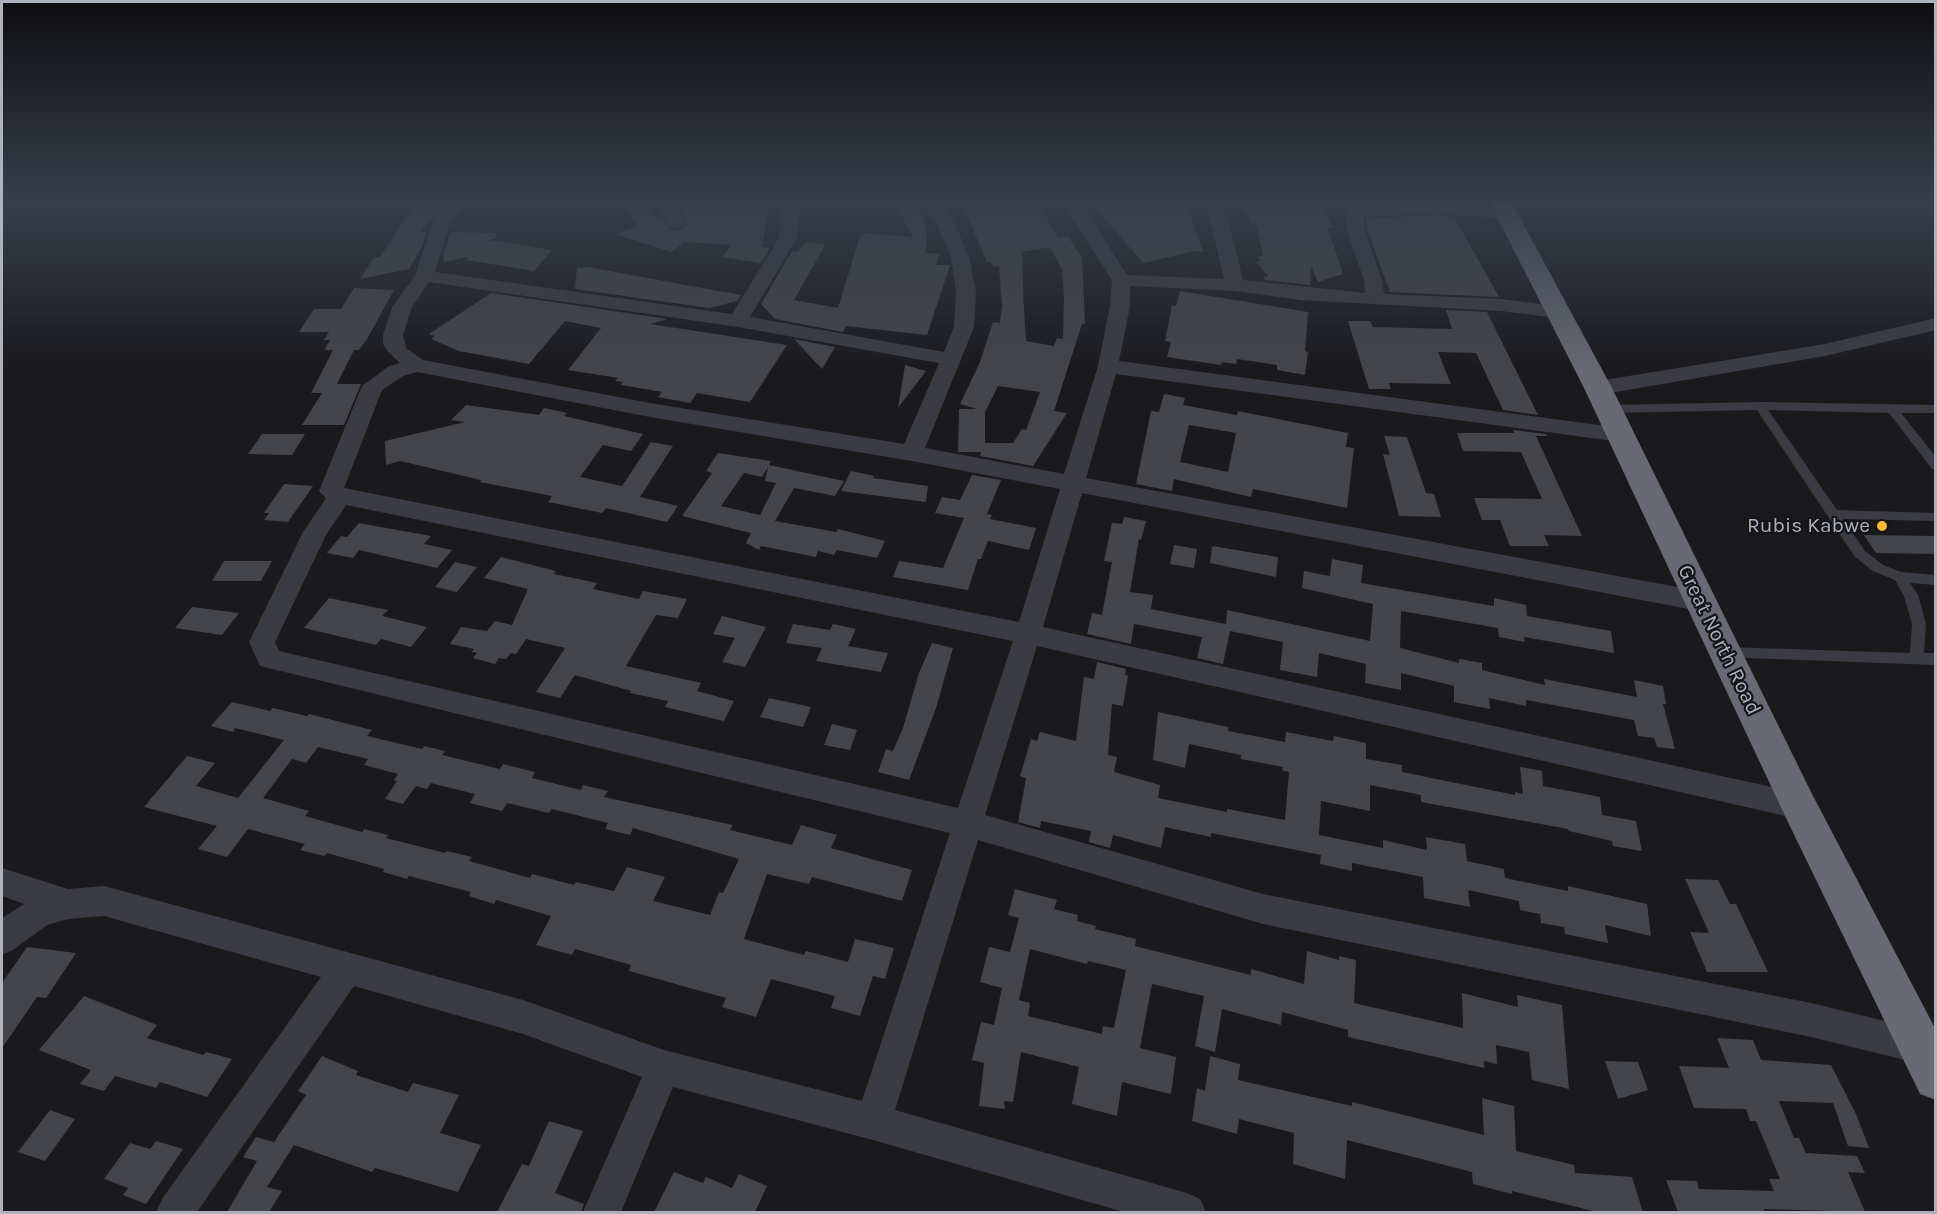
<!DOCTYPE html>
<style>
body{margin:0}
#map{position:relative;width:1937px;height:1214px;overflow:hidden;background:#1a1a1d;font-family:Karla,sans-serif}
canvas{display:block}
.frame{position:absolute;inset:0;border:3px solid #acb2be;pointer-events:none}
</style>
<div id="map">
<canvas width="1937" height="1214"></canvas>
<div class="frame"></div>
</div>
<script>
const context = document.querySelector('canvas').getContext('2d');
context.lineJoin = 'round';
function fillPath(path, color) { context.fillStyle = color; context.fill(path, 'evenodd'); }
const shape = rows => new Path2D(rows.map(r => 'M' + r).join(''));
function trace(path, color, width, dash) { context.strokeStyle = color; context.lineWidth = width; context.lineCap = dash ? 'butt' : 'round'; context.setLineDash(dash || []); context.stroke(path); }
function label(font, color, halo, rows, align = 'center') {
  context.font = font + ' Karla,sans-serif'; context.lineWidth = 4.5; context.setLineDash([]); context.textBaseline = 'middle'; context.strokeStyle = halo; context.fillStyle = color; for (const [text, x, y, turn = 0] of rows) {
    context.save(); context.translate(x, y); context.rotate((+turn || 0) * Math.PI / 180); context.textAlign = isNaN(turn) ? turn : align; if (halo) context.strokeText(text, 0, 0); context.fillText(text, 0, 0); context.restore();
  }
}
fillPath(shape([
 [624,203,644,203,655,217,661,216,670,230,682,230,687,225,681,211,690,209,687,203,769,203,762,247,770,248,761,263,722,257,732,245,685,242,671,252,615,234,638,226],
 [962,203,1038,203,1058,238,1068,237,1082,257,1085,324,1082,324,1054,411,1067,413,1033,466,980,456,981,452,958,452,959,409,977,409,960,404,980,362,993,322,1000,323,1002,305,999,266,993,267,991,262,987,262],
 [1050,247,1062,269,1064,297,1063,339,1057,338,1054,346,1026,341,1023,293,1022,252],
 [998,386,1040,392,1026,430,1022,429,1013,443,985,443,985,412],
 [1092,203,1163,203,1163,209,1186,209,1190,212,1203,252,1196,251,1143,263],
 [1263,203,1319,203,1334,228,1328,228,1343,274,1318,282,1311,265,1310,285,1266,280,1263,277,1268,276,1256,262,1261,261,1257,257,1263,255,1256,223,1252,223,1244,207,1265,206],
 [415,204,443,207,420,232,427,232,422,247,409,269,360,279,374,257,380,257],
 [916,204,926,223,926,253,940,254,936,265,950,265,927,335,846,326,843,332,775,319,761,304,792,251,797,252,806,242,825,245,794,300,838,308,861,233,913,237,897,207],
 [1433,215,1454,217,1499,297,1390,292,1367,230,1366,219],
 [450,232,496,233,497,238,489,240,552,250,534,271,466,260,468,257,444,262,443,255],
 [588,267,691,286,741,295,737,301,709,308,575,289,577,268],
 [354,288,394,290,367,339,359,350,354,350,337,384,361,384,344,425,302,425,322,393,311,393,333,350,324,350,330,340,324,340,329,332,299,332,314,309,341,309],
 [1180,291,1308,312,1305,351,1308,352,1305,375,1277,370,1277,365,1237,359,1236,364,1222,362,1221,365,1167,357,1171,342,1165,341,1172,305,1176,306],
 [491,293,667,319,650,324,787,345,750,402,697,393,690,403,658,397,662,392,621,385,623,382,615,381,618,378,568,370,601,328,565,321,529,364,459,351,431,339,435,336,429,334],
 [1446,310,1487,312,1538,415,1503,410,1476,353,1438,352,1451,384,1389,383,1391,389,1369,389,1348,321,1370,321,1373,327,1452,329],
 [794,339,835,347,822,369],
 [905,365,926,371,898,408],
 [1164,394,1185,398,1183,405,1237,415,1238,411,1348,433,1346,447,1354,448,1347,508,1253,489,1251,497,1174,479,1172,491,1136,484,1151,411,1159,412],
 [1189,425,1236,433,1228,472,1180,462],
 [466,405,539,415,544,408,567,413,564,416,643,434,631,451,603,445,580,477,622,486,651,442,673,446,640,497,678,506,667,522,606,508,602,513,548,502,552,496,480,482,481,480,400,461,386,465,385,441,465,422,451,420],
 [1513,430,1546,434,1547,436,1536,436,1582,536,1544,535,1549,546,1510,546,1500,520,1482,520,1474,498,1542,499,1521,452,1463,451,1457,433,1514,433],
 [262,434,305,434,292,455,248,454],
 [1384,436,1407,437,1426,493,1434,494,1441,517,1399,516,1383,454,1390,455],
 [718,453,771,461,769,465,844,481,835,496,794,488,775,521,836,532,838,529,885,541,877,558,837,550,834,555,818,551,816,557,761,546,759,550,746,543,751,533,682,516,712,473,706,471],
 [768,467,765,481,776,483,760,515,721,506,744,473,762,477],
 [851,471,874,476,873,478,928,486,926,502,841,491],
 [972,475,1001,480,987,514,992,515,990,519,1036,528,1029,550,988,541,981,559,978,559,968,590,893,577,899,561,943,568,964,518,935,513,942,497,960,500],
 [284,484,313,486,288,522,264,520,269,513,264,513],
 [1124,517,1146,521,1141,540,1139,539,1130,592,1153,595,1151,609,1226,624,1227,610,1370,641,1373,604,1302,588,1304,571,1330,576,1332,559,1363,565,1361,583,1494,606,1494,598,1526,605,1527,616,1611,631,1614,653,1524,637,1525,642,1499,637,1498,628,1401,611,1400,648,1459,663,1459,659,1482,663,1482,670,1545,685,1544,679,1637,697,1634,680,1663,686,1666,704,1663,704,1675,749,1657,747,1654,738,1638,736,1634,720,1526,700,1526,706,1489,698,1490,709,1454,702,1454,686,1401,673,1401,690,1365,683,1366,664,1319,653,1317,677,1280,670,1283,642,1230,631,1223,664,1197,658,1202,637,1134,624,1131,644,1087,634,1092,613,1102,615,1112,562,1104,561,1112,523,1122,524],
 [359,523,431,536,424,544,452,550,437,568,359,550,353,558,327,553,341,536,347,537],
 [1864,535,1935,536,1935,554,1876,553],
 [1174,545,1197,549,1194,568,1170,564],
 [1212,546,1278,557,1276,577,1210,563],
 [501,557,556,571,554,574,597,583,593,589,639,599,643,591,687,599,678,618,656,615,626,666,701,683,697,691,734,701,724,721,665,707,668,701,630,693,631,691,575,675,560,698,536,692,565,648,526,639,516,654,511,653,506,659,499,658,495,664,473,658,477,653,472,652,474,649,450,644,461,627,487,631,495,621,512,625,528,589,484,578],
 [224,561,272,561,261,581,212,581],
 [455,562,477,567,457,592,435,587],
 [329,598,388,610,382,616,427,627,411,647,381,639,376,645,304,628],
 [192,607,239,613,222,635,175,628],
 [722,616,766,627,745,667,722,662,735,638,713,634],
 [793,624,830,630,833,624,856,629,848,646,888,653,881,672,816,661,822,648,786,643],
 [932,643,953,648,936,708,909,780,878,772,886,749,893,751,903,728,919,673],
 [1097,662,1126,669,1125,675,1128,676,1123,706,1112,704,1108,755,1117,757,1114,772,1160,785,1158,798,1227,812,1227,809,1285,820,1289,772,1282,770,1283,767,1241,759,1241,755,1189,744,1185,768,1153,760,1158,712,1228,727,1228,731,1285,742,1286,732,1333,741,1334,736,1366,743,1366,759,1402,765,1402,772,1515,795,1515,792,1523,794,1520,767,1542,771,1543,786,1600,797,1602,815,1636,821,1642,851,1613,846,1612,841,1569,831,1568,829,1421,802,1421,795,1370,785,1370,811,1321,801,1319,835,1383,848,1383,840,1427,850,1426,837,1465,844,1467,861,1504,869,1505,878,1568,891,1568,886,1647,904,1651,936,1605,925,1608,943,1565,934,1564,927,1541,923,1540,914,1520,910,1519,901,1468,890,1470,907,1424,898,1423,877,1352,863,1352,871,1320,864,1321,855,1211,833,1211,837,1165,827,1161,848,1113,835,1110,848,1089,842,1091,831,1041,821,1040,828,1018,822,1026,778,1020,776,1031,739,1037,741,1040,732,1076,741,1084,677,1094,679],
 [769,698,811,707,803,727,760,717],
 [232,702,270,711,273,708,307,716,309,714,372,730,367,736,422,749,424,746,445,751,442,755,500,769,503,764,535,772,532,778,581,790,583,785,608,791,604,797,733,825,730,830,792,845,801,825,837,835,831,848,912,870,902,901,812,877,809,884,767,874,744,939,804,955,806,951,848,962,855,939,894,948,885,979,873,976,860,1016,831,1008,835,996,771,979,756,1017,722,1007,726,998,629,971,631,965,575,949,572,955,536,945,551,916,496,900,494,904,469,896,471,892,409,876,407,879,383,872,384,869,327,853,324,856,300,850,305,844,248,829,227,857,198,849,217,826,144,807,187,756,215,763,196,786,238,798,284,740,235,728,233,732,211,726],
 [318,747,368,759,364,765,398,774,394,780,397,781,385,799,403,804,416,786,427,789,431,783,475,794,470,803,502,811,507,803,549,813,552,809,608,823,605,829,630,835,633,828,739,859,723,893,719,892,710,915,653,901,665,877,627,867,614,891,576,882,574,885,532,874,530,878,469,861,472,857,447,851,445,853,386,838,388,835,364,829,362,832,305,816,309,811,263,798,292,759,306,763],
 [832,724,857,730,850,750,824,745],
 [1685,879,1718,880,1730,904,1736,904,1768,972,1707,972,1690,932,1709,933],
 [1015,889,1057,900,1054,909,1078,915,1077,921,1096,926,1095,929,1136,939,1135,946,1251,975,1251,969,1304,984,1307,951,1339,960,1339,956,1356,960,1354,1003,1463,1028,1462,993,1518,1007,1517,995,1562,1005,1569,1089,1532,1080,1529,1052,1496,1045,1497,1064,1484,1061,1484,1068,1348,1037,1348,1030,1282,1012,1281,1025,1222,1009,1215,1052,1195,1046,1204,996,1152,984,1140,1048,1176,1057,1171,1094,1122,1082,1117,1116,1072,1104,1079,1067,1021,1052,1013,1102,1004,1101,1005,1109,979,1106,984,1063,972,1060,981,1022,994,1025,1002,988,980,982,989,947,1010,952,1019,918,1008,915],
 [1030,949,1087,964,1088,961,1126,970,1114,1028,1103,1026,1102,1034,1028,1016,1030,1003,1019,1000],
 [27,947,76,953,46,998,37,997,2,1048,2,983],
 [84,996,157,1025,147,1038,203,1055,206,1052,232,1059,207,1097,160,1082,156,1088,115,1076,104,1091,80,1084,91,1070,39,1050],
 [1717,1038,1753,1040,1761,1060,1831,1065,1856,1114,1869,1148,1848,1146,1833,1103,1779,1101,1794,1138,1799,1138,1806,1153,1857,1156,1865,1173,1848,1172,1865,1212,1764,1209,1765,1212,1678,1212,1666,1180,1697,1181,1699,1189,1774,1191,1769,1179,1780,1179,1756,1121,1750,1121,1746,1109,1694,1108,1679,1066,1729,1068],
 [322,1056,358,1071,356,1075,408,1092,413,1083,459,1095,440,1133,481,1145,458,1192,375,1168,372,1172,294,1145,267,1187,282,1191,269,1212,227,1212,257,1161,243,1157,256,1137,274,1142,306,1095,298,1091],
 [1210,1056,1240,1064,1238,1080,1352,1106,1352,1102,1484,1135,1482,1098,1514,1106,1516,1151,1574,1165,1575,1173,1632,1177,1643,1212,1597,1212,1512,1191,1512,1194,1473,1184,1472,1172,1347,1140,1345,1179,1293,1164,1294,1133,1239,1119,1237,1134,1192,1121,1197,1088,1205,1091],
 [1605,1061,1638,1062,1648,1090,1618,1099],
 [50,1110,75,1119,45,1161,18,1152],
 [549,1121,583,1131,555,1193,584,1204,581,1212,497,1212,522,1164,529,1166],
 [156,1141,183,1149,146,1204,123,1195,128,1188,104,1179,130,1143,150,1149],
 [674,1172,703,1183,706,1177,732,1188,739,1174,767,1186,755,1212,654,1212]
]), '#44454a');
fillPath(shape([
 [1760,402,1936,405,1936,413,1901,413,1936,457,1936,470,1932,469,1889,413,1768,410,1837,510,1936,513,1936,521,1843,519,1865,551,1883,565,1901,572,1936,575,1936,585,1910,583,1918,595,1926,624,1924,653,1936,653,1936,665,1721,657,1719,653,1721,649,1726,647,1910,653,1912,624,1904,596,1895,580,1873,571,1855,557,1757,410,1608,413,1602,409,1608,405,1760,402]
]), '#3b3c43');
fillPath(shape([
 [452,203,472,203,451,220,435,272,732,314,779,238,782,203,800,203,797,238,750,317,944,352,954,327,956,292,951,257,936,222,920,203,938,203,953,220,969,257,976,292,974,327,925,448,1064,474,1098,366,1110,306,1112,280,1063,203,1081,203,1127,275,1224,279,1212,227,1203,203,1221,203,1230,227,1243,280,1365,293,1364,280,1347,230,1346,212,1339,203,1357,203,1360,206,1433,203,1512,210,1515,214,1506,219,1433,213,1364,217,1365,230,1382,280,1384,294,1501,299,1557,306,1567,312,1564,316,1557,318,1501,311,1301,300,1235,291,1130,286,1130,306,1119,361,1621,428,1629,430,1632,435,1629,440,1621,442,1116,374,1086,478,1699,591,1708,594,1712,601,1708,608,1699,611,1082,493,1043,627,1799,793,1809,797,1814,806,1809,815,1799,819,1037,646,985,815,1263,894,1811,1003,1918,1029,1930,1034,1935,1046,1930,1058,1918,1063,1811,1037,1263,924,978,840,895,1110,1187,1193,1200,1199,1206,1212,1124,1212,873,1140,673,1087,621,1212,583,1212,642,1077,523,1034,354,986,197,1212,156,1212,162,1199,321,977,104,916,68,919,47,925,13,950,2,955,2,918,24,904,2,896,2,868,68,889,104,886,347,952,523,1000,664,1050,862,1101,950,833,260,666,249,642,303,532,326,498,319,491,362,386,389,366,400,363,388,352,383,344,383,335,392,307,415,276,434,218,452,203],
 [429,282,738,327,939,363,904,444,650,403,423,360,406,348,403,335,412,307,429,282],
 [417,372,650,417,912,461,1060,489,1019,622,344,488,382,390,403,376,417,372],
 [346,505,1013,641,958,808,279,651,275,642,326,535,346,505],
 [656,203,674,203,685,224,682,228,670,228,656,203],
 [1936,318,1936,330,1825,356,1598,395,1591,393,1587,388,1591,383,1598,381,1825,344,1936,318]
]), '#3b3c43');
fillPath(shape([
 [1490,203,1512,203,1612,388,1812,794,1936,1030,1936,1100,1920,1094,1786,818,1584,388,1490,203]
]), '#676a74');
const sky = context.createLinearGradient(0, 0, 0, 373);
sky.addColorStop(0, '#0e0e10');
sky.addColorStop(0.54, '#383e4c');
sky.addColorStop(1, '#383e4c00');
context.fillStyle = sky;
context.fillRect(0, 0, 1937, 373);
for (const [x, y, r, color] of [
 [1882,526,6,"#ffb931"]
]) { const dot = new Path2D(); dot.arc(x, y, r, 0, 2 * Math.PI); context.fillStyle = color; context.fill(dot); trace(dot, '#151518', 2); }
label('21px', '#acb2be', '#151518', [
 ["Rubis Kabwe",1870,526]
], 'right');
label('21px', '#acb2be', '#151518', [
 ["Great North Road",1719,640,64]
]);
</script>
